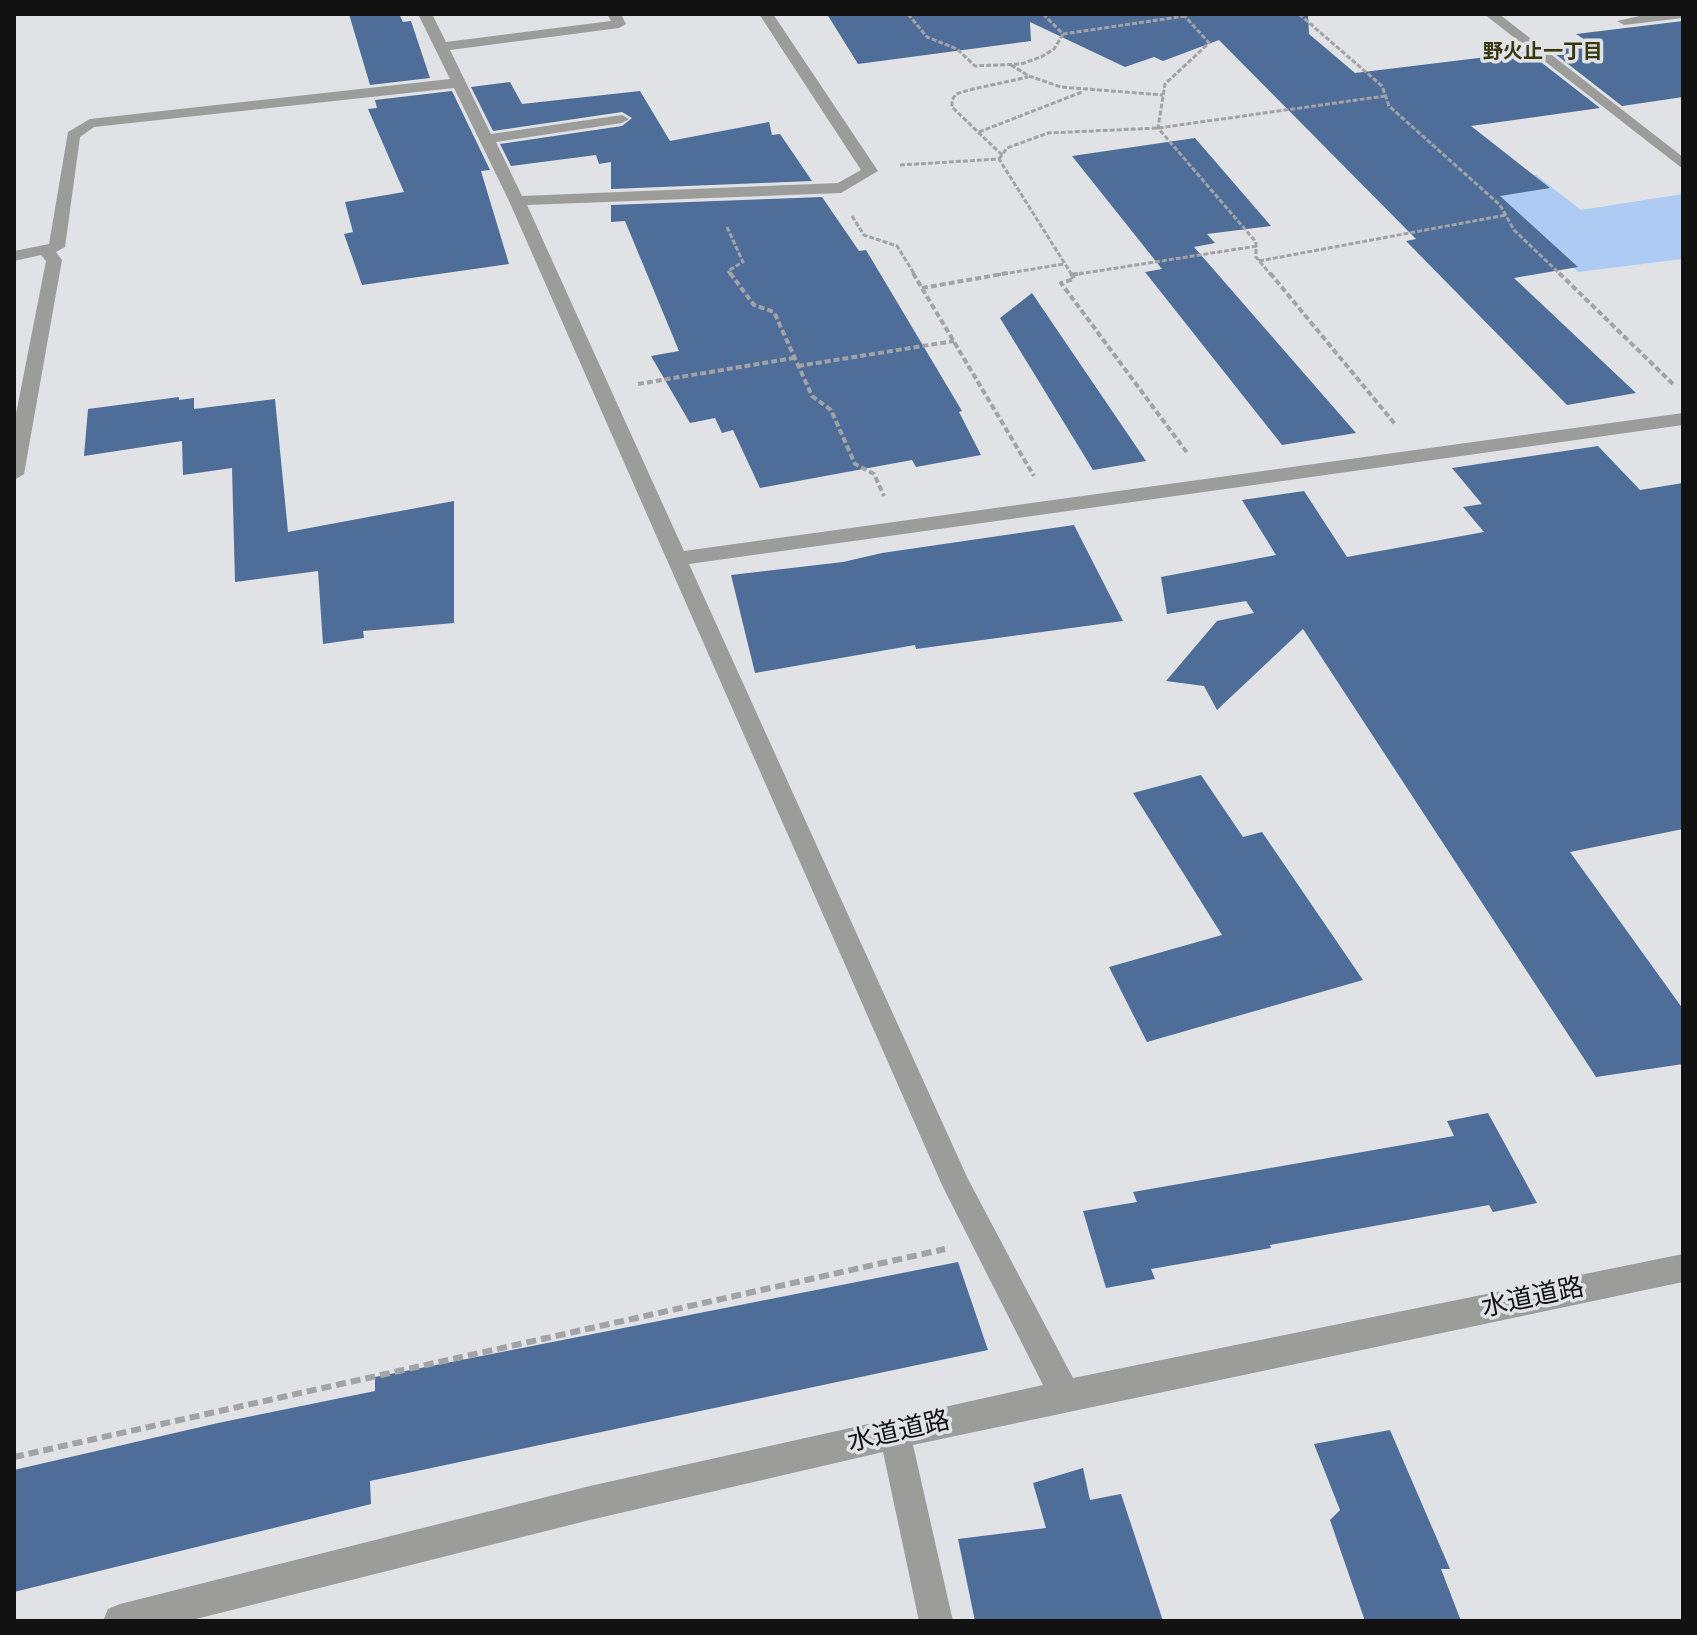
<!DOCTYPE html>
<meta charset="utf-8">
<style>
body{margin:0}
#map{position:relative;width:1697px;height:1635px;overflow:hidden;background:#e0e2e5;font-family:Jost,sans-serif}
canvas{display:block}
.frame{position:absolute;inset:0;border:16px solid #121213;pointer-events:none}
</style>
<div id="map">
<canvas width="1697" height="1635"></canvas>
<div class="frame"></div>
</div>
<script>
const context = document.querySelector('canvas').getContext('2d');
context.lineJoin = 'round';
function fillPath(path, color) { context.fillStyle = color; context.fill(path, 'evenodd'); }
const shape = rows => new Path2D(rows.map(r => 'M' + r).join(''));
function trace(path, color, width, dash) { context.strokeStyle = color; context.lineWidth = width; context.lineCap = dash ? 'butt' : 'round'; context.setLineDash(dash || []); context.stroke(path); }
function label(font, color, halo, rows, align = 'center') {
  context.font = font + ' Jost,"Noto Sans JP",sans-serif'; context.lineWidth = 7; context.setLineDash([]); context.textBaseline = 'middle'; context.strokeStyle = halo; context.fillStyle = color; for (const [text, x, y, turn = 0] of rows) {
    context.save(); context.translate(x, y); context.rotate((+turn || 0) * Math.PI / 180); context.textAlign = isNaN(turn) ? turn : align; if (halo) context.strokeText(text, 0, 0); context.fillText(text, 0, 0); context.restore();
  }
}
fillPath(shape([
 [1536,175,1581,210,1683,194,1683,259,1578,272,1484,182]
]), '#adcbf3');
fillPath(shape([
 [349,14,399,14,403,22,411,21,430,78,370,85],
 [827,14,1308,14,1309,34,1355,73,1528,52,1600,108,1471,126,1550,188,1500,196,1578,267,1514,278,1636,393,1567,405,1406,241,1416,239,1219,40,1163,61,1154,57,1125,67,1030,22,1031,41,858,64],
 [1683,21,1683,97,1622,106,1550,50,1593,45,1576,34],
 [510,82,522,104,640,91,670,141,769,122,772,135,780,134,812,181,611,189,611,162,599,164,596,155,511,166,500,144,622,126,632,118,622,112,493,131,471,87],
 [452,91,490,170,481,171,509,264,362,285,344,234,353,232,345,202,404,192,368,109,377,108,375,100],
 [1195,138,1271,226,1207,234,1215,243,1194,247,1356,433,1282,445,1145,272,1162,269,1072,156],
 [822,197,859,251,866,250,962,411,959,412,981,455,916,467,912,460,760,488,733,430,722,433,715,418,690,423,651,356,679,351,625,221,611,222,611,205],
 [1032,293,1146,461,1093,470,1000,318],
 [179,397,179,400,194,398,194,409,275,399,288,532,454,501,454,623,363,631,364,638,323,644,318,571,235,582,232,468,183,475,182,441,84,456,88,409],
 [1598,446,1640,490,1683,483,1683,829,1570,852,1683,1009,1683,1064,1596,1077,1303,629,1217,710,1204,686,1166,681,1217,621,1254,613,1246,601,1167,614,1161,577,1276,555,1242,500,1304,491,1347,557,1484,532,1463,507,1482,504,1452,468],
 [1074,525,1123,621,916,649,915,645,755,673,731,575,843,562,882,553],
 [1201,775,1243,837,1262,832,1363,980,1147,1042,1109,967,1222,935,1133,793],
 [1488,1113,1537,1203,1493,1212,1489,1205,1270,1245,1271,1248,1151,1269,1155,1279,1106,1288,1083,1211,1137,1202,1133,1192,1454,1136,1447,1121],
 [958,1262,988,1350,370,1481,371,1504,14,1592,14,1470,218,1423,375,1391,375,1377],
 [1390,1430,1450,1569,1441,1569,1461,1621,1365,1621,1330,1520,1340,1510,1314,1444],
 [1083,1468,1090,1500,1121,1494,1163,1621,975,1621,958,1539,1046,1528,1033,1483]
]), '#4e6e99');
trace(shape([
 [908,14,927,37,957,49,975,66,1021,64,1041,57,1054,49,1063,34],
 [1043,14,1063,34,1185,16],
 [1183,14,1209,43,1165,84,1158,128,1256,242,1256,257,1271,275],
 [1299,14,1382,86,1389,106,1500,205,1514,230,1561,275],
 [1011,65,1029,76,1061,87,1163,95],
 [979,132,1082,92],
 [1002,155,952,107,952,100,956,94,969,90,1028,77],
 [999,159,1007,148,1048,133,1158,128,1385,96],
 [900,165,999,159,1072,275],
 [852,216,864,235,897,246,915,275],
 [727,227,743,262,728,271,731,275],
 [1259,261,1506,215],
 [996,275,1064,264],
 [1072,275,1257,246]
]), '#a2a3a6', 3, [5, 2]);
trace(shape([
 [730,273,754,305,774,312,812,396,831,410,855,464,874,474,884,496],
 [913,273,1034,476],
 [1071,273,1074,279,1061,283,1188,454],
 [1270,273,1395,424],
 [1559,273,1674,385],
 [1072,275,1082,273],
 [922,288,1008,273],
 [798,366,954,341],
 [638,384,794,358]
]), '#a2a3a6', 4, [6, 3]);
trace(shape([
 [14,1457,945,1249]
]), '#a2a3a6', 6, [10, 5]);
fillPath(shape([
 [418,14,432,14,446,42,611,21,607,14,621,14,626,24,619,28,450,50,491,134,622,115,629,119,622,123,496,142,522,196,838,183,861,170,759,14,773,14,878,171,841,193,527,205,684,551,1683,413,1683,425,689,564,967,1177,1073,1378,1683,1254,1683,1282,913,1445,953,1621,919,1621,883,1452,590,1520,188,1621,103,1621,108,1609,120,1604,590,1486,1043,1385,942,1185,509,201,454,88,94,127,80,137,65,247,56,252,62,260,24,474,14,480,14,424,46,261,41,255,14,261,14,251,49,244,68,132,90,119,450,79,418,14],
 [1484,14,1499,14,1683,157,1683,169,1484,14],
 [1648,14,1683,14,1683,18,1624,25,1617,21,1648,14]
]), '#9c9c9b');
label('bold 20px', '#38380f', '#e0e2e5', [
 ["野火止一丁目",1543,53]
]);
label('26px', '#121213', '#e0e2e5', [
 ["水道道路",1533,1299,-12],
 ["水道道路",899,1433,-13]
]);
</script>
